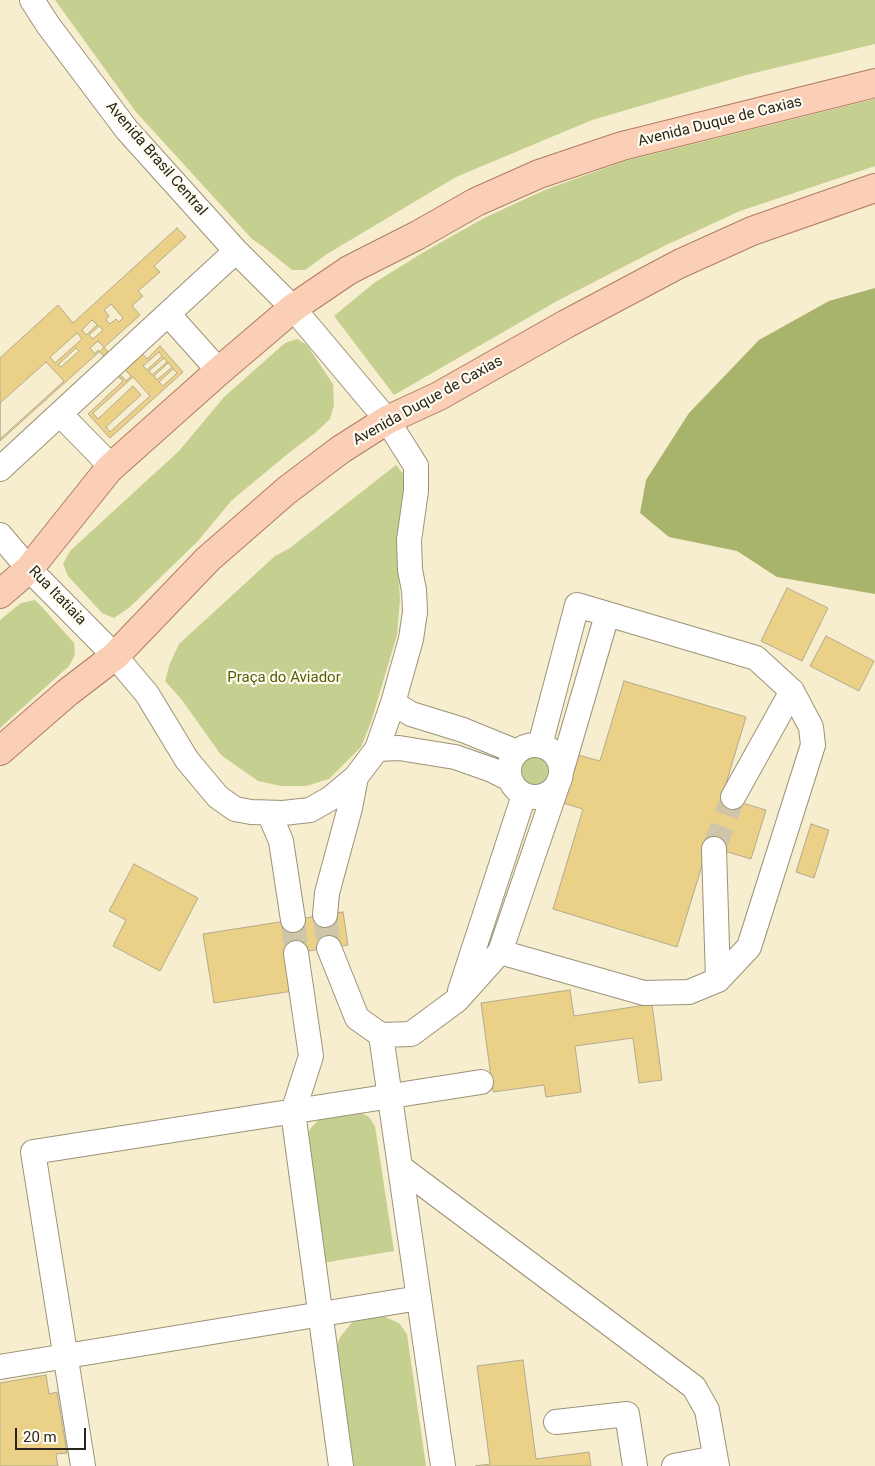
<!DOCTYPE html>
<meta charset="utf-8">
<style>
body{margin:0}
#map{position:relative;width:875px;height:1466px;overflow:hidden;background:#f7edcf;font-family:Roboto,sans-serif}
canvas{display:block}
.scale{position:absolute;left:15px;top:1428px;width:71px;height:22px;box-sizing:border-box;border:2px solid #29251a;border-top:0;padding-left:6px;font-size:15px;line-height:18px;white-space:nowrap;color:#29251a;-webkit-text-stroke:4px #fffbef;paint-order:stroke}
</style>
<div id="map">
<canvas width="875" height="1466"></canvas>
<div class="scale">20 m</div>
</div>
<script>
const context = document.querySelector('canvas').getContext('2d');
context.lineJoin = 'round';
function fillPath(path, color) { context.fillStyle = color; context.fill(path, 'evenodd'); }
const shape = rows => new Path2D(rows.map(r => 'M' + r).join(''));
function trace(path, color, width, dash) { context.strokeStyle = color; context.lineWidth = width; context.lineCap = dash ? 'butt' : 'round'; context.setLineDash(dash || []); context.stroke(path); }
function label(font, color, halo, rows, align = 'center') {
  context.font = font + ' Roboto,sans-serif'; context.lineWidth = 4.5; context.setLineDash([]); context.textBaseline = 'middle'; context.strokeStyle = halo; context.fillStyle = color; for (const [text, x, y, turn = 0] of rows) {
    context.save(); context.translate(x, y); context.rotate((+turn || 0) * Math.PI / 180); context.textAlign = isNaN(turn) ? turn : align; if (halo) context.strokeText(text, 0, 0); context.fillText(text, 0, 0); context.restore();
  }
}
fillPath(shape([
 [55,0,875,0,875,44,746,75,592,120,456,177,327,254,305,270,292,270,265,248,252,239,136,112],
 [875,99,875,166,740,211,664,246,557,301,394,395,334,316,374,283,424,252,484,218,547,189,625,161],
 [297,339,307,345,333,384,334,405,330,419,315,433,290,452,232,500,198,541,130,607,114,618,102,613,68,576,63,564,70,551,179,451,224,397,285,343],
 [396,465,409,481,399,520,397,556,400,599,397,635,371,722,361,747,329,779,306,786,281,786,258,781,221,755,182,700,165,681,170,663,179,644,275,556,290,548],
 [35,600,41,606,74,643,75,655,69,666,0,728,0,620,21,603],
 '517 770a16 16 0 1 1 32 0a16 16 0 1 1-32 0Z',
 [350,1107,369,1117,375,1126,394,1251,323,1263,307,1142,310,1129,327,1111],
 [378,1314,399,1323,407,1334,426,1466,354,1466,336,1348,340,1337,355,1319]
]), '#c5d090');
fillPath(shape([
 [875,288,875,594,777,577,737,551,669,537,640,513,646,480,689,413,759,340,829,301]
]), '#a8b46b');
const building = shape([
 [177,228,186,237,154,266,160,272,138,291,143,296,132,306,140,315,0,441,0,358,58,305,73,323,177,228],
 [111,304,123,318,119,322,116,319,110,324,106,320,109,316,104,310,111,304],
 [92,320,97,325,86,335,82,330,92,320],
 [99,326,103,330,93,339,89,335,99,326],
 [77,333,82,339,55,363,50,357,77,333],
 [98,341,131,376,126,381,98,350,95,354,90,348,98,341],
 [160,346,183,372,110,438,88,414,123,381,112,370,137,348,147,359,160,346],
 [76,348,79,351,61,367,58,365,76,348],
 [159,352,162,356,147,370,143,366,159,352],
 [164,358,167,362,152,375,149,371,164,358],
 [46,362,64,381,0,439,0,403,46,362],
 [168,363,172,367,157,380,154,376,168,363],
 [173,369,177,373,163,386,159,382,173,369],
 [133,377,150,396,110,432,106,427,141,395,133,386,98,419,93,413,133,377],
 [787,588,828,608,802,661,761,641,787,588],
 [826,636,874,661,859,691,810,666,826,636],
 [624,681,746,717,722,797,766,810,751,859,708,846,677,947,553,909,583,809,563,803,578,755,600,761,624,681],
 [811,824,829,830,814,878,796,872,811,824],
 [134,864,198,898,160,971,113,946,126,920,109,911,134,864],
 [343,912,348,945,288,954,293,991,214,1003,203,934,343,912],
 [570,990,574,1016,652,1004,662,1080,639,1083,633,1038,575,1046,581,1092,546,1097,544,1085,493,1092,481,1003,570,990],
 [523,1360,536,1459,589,1452,591,1466,475,1466,490,1464,477,1366,523,1360],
 [46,1375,49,1394,57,1392,67,1453,56,1454,58,1466,0,1466,0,1383,46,1375]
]);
fillPath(building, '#ead187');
trace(building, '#b4aa8d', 1);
trace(shape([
 [714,849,733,797],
 [325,915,329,948],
 [293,920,296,953]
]), '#cec5ab', 24, [24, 12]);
const minor = shape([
 [168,314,219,371],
 [60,414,103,458,109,469],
 [0,469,236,251],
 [0,535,29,569,115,656,147,694,187,760,218,797,235,809,251,812,283,813,310,810,331,798,356,777,377,749,393,703,411,639,415,612,414,590,410,570,409,540,416,491,416,466,387,420,293,308,236,251,127,130,48,25,32,0],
 [393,703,411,714,463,730,517,752],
 '509 771a26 26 0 1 1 52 0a26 26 0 1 1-52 0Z',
 [377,749,399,748,455,757,492,770,510,779],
 [561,772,607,615],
 [733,797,792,691],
 [269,813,281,841,293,920],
 [714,849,718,980],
 [325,915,327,893,350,808,356,777],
 [329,948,357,1018,381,1035,411,1034,457,1000,500,952,558,783],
 [500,952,644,993,689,992,718,980,749,947,813,745,811,727,792,691,756,658,577,605,540,745],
 [296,953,311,1056,293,1112,341,1466],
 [460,991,524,795],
 [381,1035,443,1466],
 [400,1167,694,1387,707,1410,717,1466],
 [0,1367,419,1298],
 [556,1422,627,1414,635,1466],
 [83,1466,33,1152,481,1082],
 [674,1466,715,1458]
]);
const major = shape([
 [0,594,29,569,109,469,219,371,293,308,349,270,418,235,476,202,539,174,622,146,875,83],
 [0,751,68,692,115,656,208,559,286,491,340,450,387,420,439,396,566,324,679,264,752,231,875,188]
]);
trace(minor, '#9c9377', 26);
trace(major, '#b07d60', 30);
trace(minor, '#fff', 24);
trace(major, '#fbceb6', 28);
label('15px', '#29251a', '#fffbef', [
 ["Avenida Duque de Caxias",720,122,-14],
 ["Avenida Brasil Central",156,159,49],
 ["Avenida Duque de Caxias",428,401,-29],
 ["Rua Itatiaia",57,596,46]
]);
label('15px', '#545d05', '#fffbef', [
 ["Praça do Aviador",284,678]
]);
</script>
